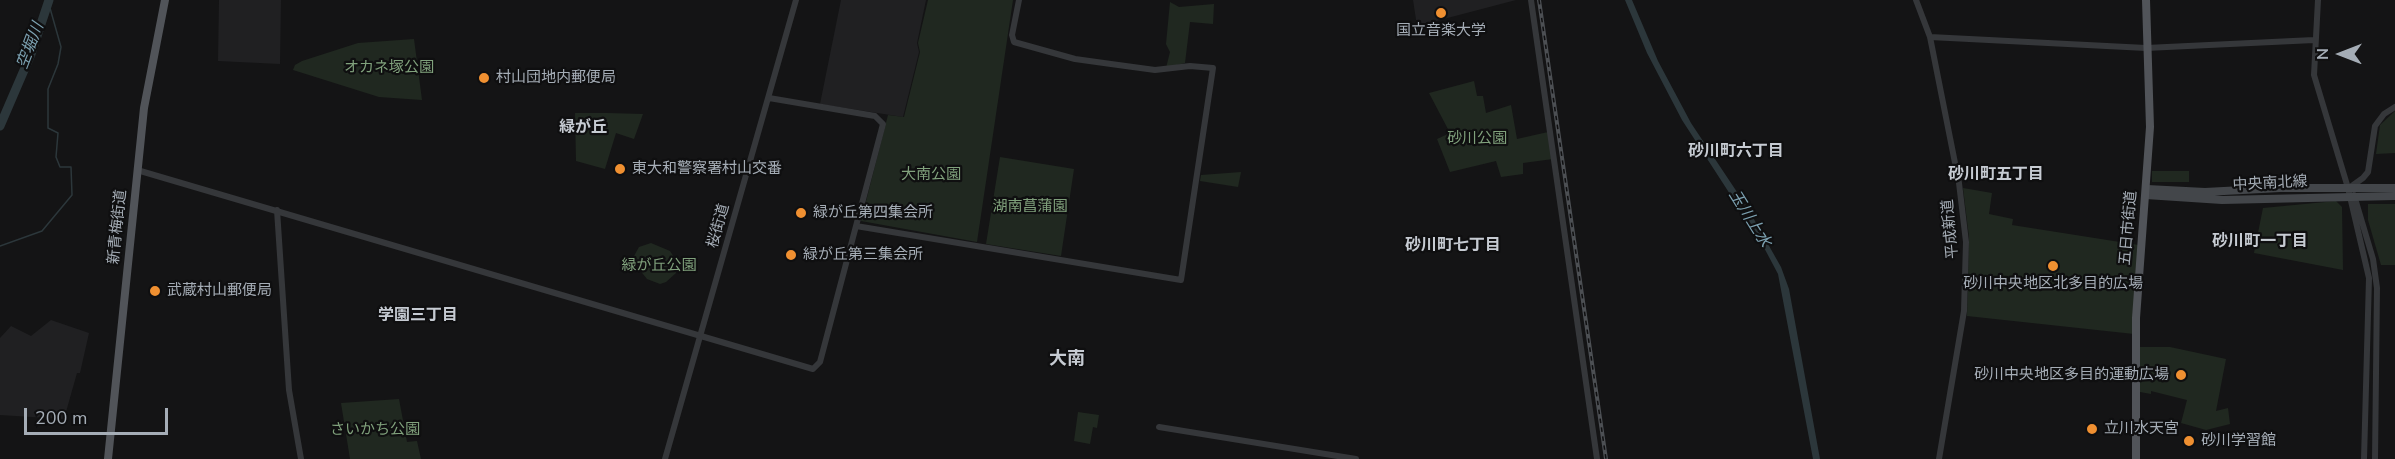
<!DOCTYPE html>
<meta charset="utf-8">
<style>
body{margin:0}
#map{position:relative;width:2395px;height:459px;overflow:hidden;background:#141415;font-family:"Nunito Sans",sans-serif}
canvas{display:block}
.north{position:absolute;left:2311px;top:24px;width:60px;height:60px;-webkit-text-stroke:4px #0f0f10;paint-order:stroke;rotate:270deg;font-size:16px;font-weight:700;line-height:24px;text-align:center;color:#a5adb6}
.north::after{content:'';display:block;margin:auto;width:21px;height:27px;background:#a5adb6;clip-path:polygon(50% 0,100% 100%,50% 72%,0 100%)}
.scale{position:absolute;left:24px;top:408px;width:144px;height:27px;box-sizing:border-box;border:3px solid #a5adb6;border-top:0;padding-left:8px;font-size:18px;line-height:21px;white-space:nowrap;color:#a5adb6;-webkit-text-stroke:4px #0f0f10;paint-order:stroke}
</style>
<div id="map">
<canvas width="2395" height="459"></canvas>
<div class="north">N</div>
<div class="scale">200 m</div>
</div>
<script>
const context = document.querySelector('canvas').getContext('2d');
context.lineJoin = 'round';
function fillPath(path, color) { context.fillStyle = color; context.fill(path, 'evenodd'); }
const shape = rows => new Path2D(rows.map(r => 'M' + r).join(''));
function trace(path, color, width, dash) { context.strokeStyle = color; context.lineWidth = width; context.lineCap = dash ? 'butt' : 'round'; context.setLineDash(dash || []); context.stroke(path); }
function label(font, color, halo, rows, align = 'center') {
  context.font = font + ' "Nunito Sans","Noto Sans JP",sans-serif'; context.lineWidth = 4.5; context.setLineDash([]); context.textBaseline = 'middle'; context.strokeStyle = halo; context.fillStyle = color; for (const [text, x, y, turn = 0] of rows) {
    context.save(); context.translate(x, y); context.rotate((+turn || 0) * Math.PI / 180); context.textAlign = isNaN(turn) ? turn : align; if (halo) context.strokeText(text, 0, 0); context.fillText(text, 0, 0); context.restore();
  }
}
fillPath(shape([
 [219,0,281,0,280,64,218,61],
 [841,0,926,0,917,43,919,52,903,117,820,104],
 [1413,0,1516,0,1417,26],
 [51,320,89,333,80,373,77,373,64,419,0,415,0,338,11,326,31,336]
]), '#202022');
fillPath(shape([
 [928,0,1013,0,977,242,861,221,888,115,904,117,920,52,918,43],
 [1170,2,1179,7,1214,4,1213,24,1190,22,1185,63,1166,68,1170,52,1166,44],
 [414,39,422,100,379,97,293,70,295,65,302,61,358,43],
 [1474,81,1477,96,1483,96,1486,113,1511,105,1517,139,1548,132,1553,159,1523,163,1523,174,1501,177,1496,161,1450,172,1437,139,1450,133,1429,93],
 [2395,111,2395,153,2376,154,2380,125],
 [575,113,607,113,643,114,634,139,616,133,605,169,576,161],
 [1000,157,1074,169,1061,256,986,244],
 [2152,171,2189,171,2189,182,2152,182],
 [1241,172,1238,187,1200,181,1201,175],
 [1963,188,1992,193,1989,214,2013,219,2012,225,2139,245,2134,334,1967,316,1969,237],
 [2336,201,2342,207,2343,270,2254,253,2263,208],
 [2368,204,2395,204,2395,265,2381,265,2368,220],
 [651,243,670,251,677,262,676,273,666,282,660,284,647,279,635,264,634,256,639,247],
 [2140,347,2170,347,2226,359,2216,411,2228,408,2230,424,2206,430,2181,423,2187,400,2151,391,2151,394,2140,392],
 [399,399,407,442,417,441,421,459,350,459,341,403],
 [1078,412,1099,415,1097,428,1093,427,1090,444,1074,441]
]), '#202820');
fillPath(shape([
 [1625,0,1632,0,1658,61,1691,123,1747,207,1781,267,1789,289,1820,459,1813,459,1778,274,1761,242,1682,120,1647,53]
]), '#2c373b');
trace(shape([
 [0,246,42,231,72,195,71,167,60,167,56,157,58,133,48,128,48,89,58,64,61,47,48,1]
]), '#2c373b', 1.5);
trace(shape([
 [0,126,31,54,49,0]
]), '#2c373b', 9);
trace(shape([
 [1531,0,1597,459],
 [1916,0,1930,37,1959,183,1966,242,1964,311,1939,459],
 [2318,0,2314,75,2348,188,2369,278,2364,459],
 [1930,37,2146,48,2314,40],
 [137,170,813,369,820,362,883,124,875,116,769,98],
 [2349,188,2363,178,2368,172,2375,126,2384,114,2395,107],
 [2354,195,2373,259,2377,288,2375,459],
 [277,210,289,390,301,459],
 [856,226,1181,280,1213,68,1190,66,1155,70,1111,64,1075,59,1014,42,1012,35,1019,0],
 [1159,427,1356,459],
 [665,459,796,0]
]), '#35373a', 6);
trace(shape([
 [2147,189,2205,192,2280,188,2395,188],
 [2146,195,2222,200,2395,196]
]), '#43464a', 8);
trace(shape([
 [108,459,144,108,165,0],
 [2136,459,2136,318,2150,127,2146,0]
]), '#515459', 8);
const rail = shape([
 [1539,0,1606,459]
]);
trace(rail, '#4c4f53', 4);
trace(rail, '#0f0f10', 1.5, [4.5]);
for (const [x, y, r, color] of [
 [1441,13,6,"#f09031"],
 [484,78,6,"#f09031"],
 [620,169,6,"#f09031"],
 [801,213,6,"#f09031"],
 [791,255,6,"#f09031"],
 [2053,266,6,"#f09031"],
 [155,291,6,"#f09031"],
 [2181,375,6,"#f09031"],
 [2092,429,6,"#f09031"],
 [2189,441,6,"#f09031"]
]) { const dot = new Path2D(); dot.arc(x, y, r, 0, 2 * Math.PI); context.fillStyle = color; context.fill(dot); trace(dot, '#0f0f10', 2); }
label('15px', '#a5adb6', '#0f0f10', [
 ["国立音楽大学",1441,31,"center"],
 ["村山団地内郵便局",496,78],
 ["東大和警察署村山交番",632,169],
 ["緑が丘第四集会所",813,213],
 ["緑が丘第三集会所",803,255],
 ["砂川中央地区北多目的広場",2053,284,"center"],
 ["武蔵村山郵便局",167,291],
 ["砂川中央地区多目的運動広場",2169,375,"right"],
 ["立川水天宮",2104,429],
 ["砂川学習館",2201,441]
], 'left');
label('15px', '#80a17c', '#0f0f10', [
 ["オカネ塚公園",389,68],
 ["砂川公園",1477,139],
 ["大南公園",931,175],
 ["湖南菖蒲園",1030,207],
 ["緑が丘公園",659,266],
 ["さいかち公園",375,430]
]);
label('15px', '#a5adb6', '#0f0f10', [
 ["中央南北線",2270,184,-3],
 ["桜街道",719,226,-74],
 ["新青梅街道",118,227,-84],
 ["五日市街道",2129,228,-85],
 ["平成新道",1951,229,-95]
]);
label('italic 16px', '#7ca1b1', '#0f0f10', [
 ["空堀川",31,46,-69],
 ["玉川上水",1749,219,58]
]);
label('bold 16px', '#c6cbd2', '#0f0f10', [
 ["緑が丘",583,128],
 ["砂川町六丁目",1736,152],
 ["砂川町五丁目",1996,175],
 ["砂川町一丁目",2260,242],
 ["砂川町七丁目",1453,246],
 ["学園三丁目",418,316]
]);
label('bold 18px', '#c6cbd2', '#0f0f10', [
 ["大南",1067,360]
]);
</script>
